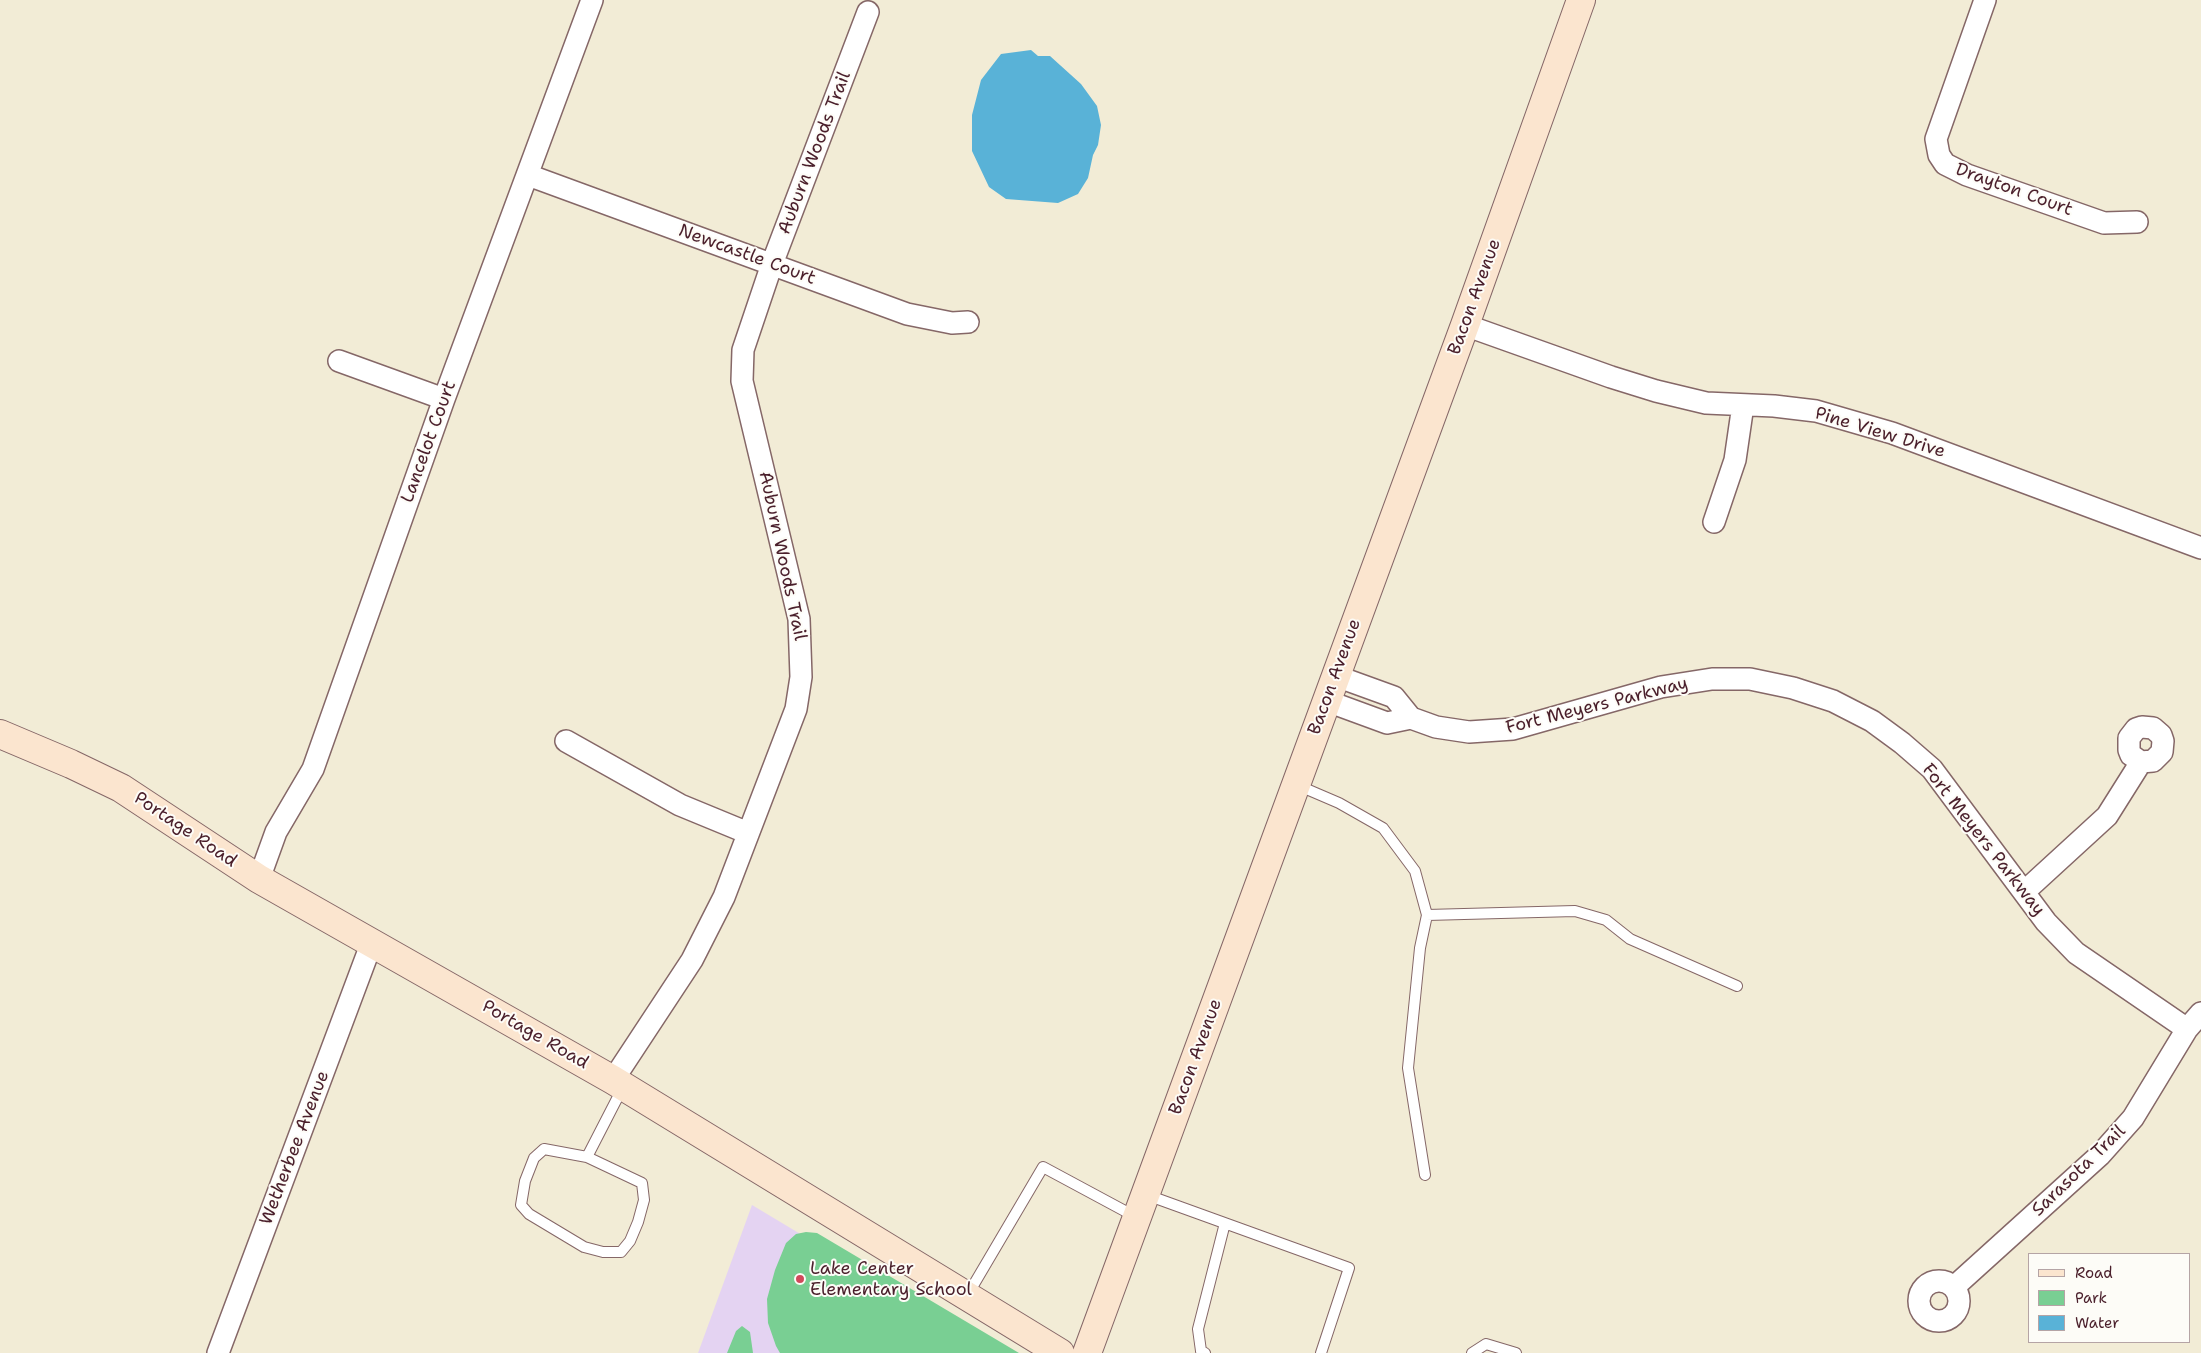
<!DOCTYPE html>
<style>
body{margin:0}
#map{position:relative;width:2201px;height:1353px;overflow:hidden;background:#f2ecd6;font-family:"Shantell Sans",sans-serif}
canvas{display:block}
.legend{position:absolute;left:2028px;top:1253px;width:162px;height:90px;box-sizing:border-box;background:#fdfcf7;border:1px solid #b5a4a5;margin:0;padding:6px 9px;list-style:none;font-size:15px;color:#4a1f2b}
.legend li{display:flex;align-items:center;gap:10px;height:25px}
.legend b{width:25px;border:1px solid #b5a4a5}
</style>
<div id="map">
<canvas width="2201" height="1353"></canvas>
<ul class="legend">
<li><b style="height:6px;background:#fbe5cf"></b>Road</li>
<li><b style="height:14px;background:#79cf93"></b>Park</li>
<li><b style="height:14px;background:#59b2d7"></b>Water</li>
</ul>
</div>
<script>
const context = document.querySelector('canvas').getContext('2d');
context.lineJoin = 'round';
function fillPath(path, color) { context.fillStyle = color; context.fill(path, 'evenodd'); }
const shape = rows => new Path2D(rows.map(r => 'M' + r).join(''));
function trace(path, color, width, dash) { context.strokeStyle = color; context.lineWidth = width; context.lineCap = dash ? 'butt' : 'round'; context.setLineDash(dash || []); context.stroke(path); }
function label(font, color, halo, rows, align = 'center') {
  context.font = font + ' "Shantell Sans",sans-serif'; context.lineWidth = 4; context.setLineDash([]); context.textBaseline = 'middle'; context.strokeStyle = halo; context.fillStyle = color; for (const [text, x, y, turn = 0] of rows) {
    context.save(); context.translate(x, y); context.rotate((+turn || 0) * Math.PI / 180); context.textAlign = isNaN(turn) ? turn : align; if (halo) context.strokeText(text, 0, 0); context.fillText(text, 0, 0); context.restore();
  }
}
fillPath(shape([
 [752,1205,999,1353,698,1353]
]), '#e4d3f2');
fillPath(shape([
 [806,1232,817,1233,1019,1353,780,1353,776,1346,768,1323,767,1299,775,1270,786,1243,796,1234],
 [742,1326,750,1332,753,1353,727,1353,736,1331]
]), '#79cf93');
fillPath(shape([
 [1031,50,1038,56,1050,56,1081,84,1097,106,1101,125,1098,145,1093,155,1088,178,1078,194,1058,203,1006,199,989,187,972,151,972,115,981,80,1001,54]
]), '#59b2d7');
const lane = shape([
 [1297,785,1339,803,1383,828,1415,871,1427,915,1420,948,1408,1068,1425,1175],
 [1427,915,1575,911,1606,920,1630,939,1737,986],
 [587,1157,642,1183,644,1200,638,1222,630,1241,621,1252,603,1252,584,1247,529,1214,521,1205,525,1181,534,1158,544,1149,587,1157,623,1087],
 [1147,1195,1349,1268,1321,1353],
 [967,1296,1043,1167,1136,1217],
 [1205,1353,1201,1351,1198,1329,1225,1223],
 [1472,1353,1486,1344,1516,1353]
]);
const street = shape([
 [1985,0,1936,139,1939,155,1945,164,1967,175,2104,223,2137,222],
 [528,175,907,314,952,323,968,322],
 [1465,325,1611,377,1656,391,1706,403,1774,406,1816,411,1892,433,2201,548],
 [339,361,444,399],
 [1714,522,1735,460,1743,405],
 [1336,676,1394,697,1411,718,1436,727,1469,732,1513,729,1661,687,1712,679,1750,679,1793,688,1833,701,1872,721,1902,743,1932,769,2046,922,2076,953,2187,1029],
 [1327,701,1387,723,1411,718],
 [566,741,680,805,748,833],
 [259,879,276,832,313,769,444,399,592,0],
 [2024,892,2107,816,2141,762,2131,755,2129,750,2129,738,2136,729,2142,727,2153,728,2161,735,2163,741,2162,752,2153,761,2141,762],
 [613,1080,692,960,724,897,796,709,801,677,799,619,742,381,743,350,772,264,868,12],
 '1919 1301a20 20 0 1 1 40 0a20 20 0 1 1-40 0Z',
 [1954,1287,2100,1155,2133,1118,2187,1029,2201,1013],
 [218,1353,372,942]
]);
const secondary = shape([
 [0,734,71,764,121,788,259,879,613,1080,1060,1353],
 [1087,1353,1465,325,1581,0]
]);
trace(lane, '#856767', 12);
trace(street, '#856767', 24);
trace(secondary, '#856767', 30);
trace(lane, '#fff', 10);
trace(street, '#fff', 21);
trace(secondary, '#fbe5cf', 28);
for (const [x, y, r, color] of [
 [800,1279,5,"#d1495b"]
]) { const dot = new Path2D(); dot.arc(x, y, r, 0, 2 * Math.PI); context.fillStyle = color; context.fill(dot); trace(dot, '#fdfcf7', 2); }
label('18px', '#4a1f2b', '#fdfcf7', [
 ["Auburn Woods Trail",815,153,-69],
 ["Drayton Court",2014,190,20],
 ["Newcastle Court",747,255,20],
 ["Bacon Avenue",1475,297,-70],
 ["Pine View Drive",1880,433,17],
 ["Lancelot Court",429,442,-70],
 ["Auburn Woods Trail",782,556,78],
 ["Bacon Avenue",1335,677,-70],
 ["Fort Meyers Parkway",1597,706,-14],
 ["Portage Road",185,830,34],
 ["Fort Meyers Parkway",1983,840,52],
 ["Portage Road",535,1035,30],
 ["Bacon Avenue",1196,1057,-70],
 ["Wetherbee Avenue",295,1148,-69],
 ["Sarasota Trail",2079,1171,-44]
]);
label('18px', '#4a1f2b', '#fdfcf7', [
 ["Lake Center",810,1269],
 ["Elementary School",810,1290]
], 'left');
</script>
